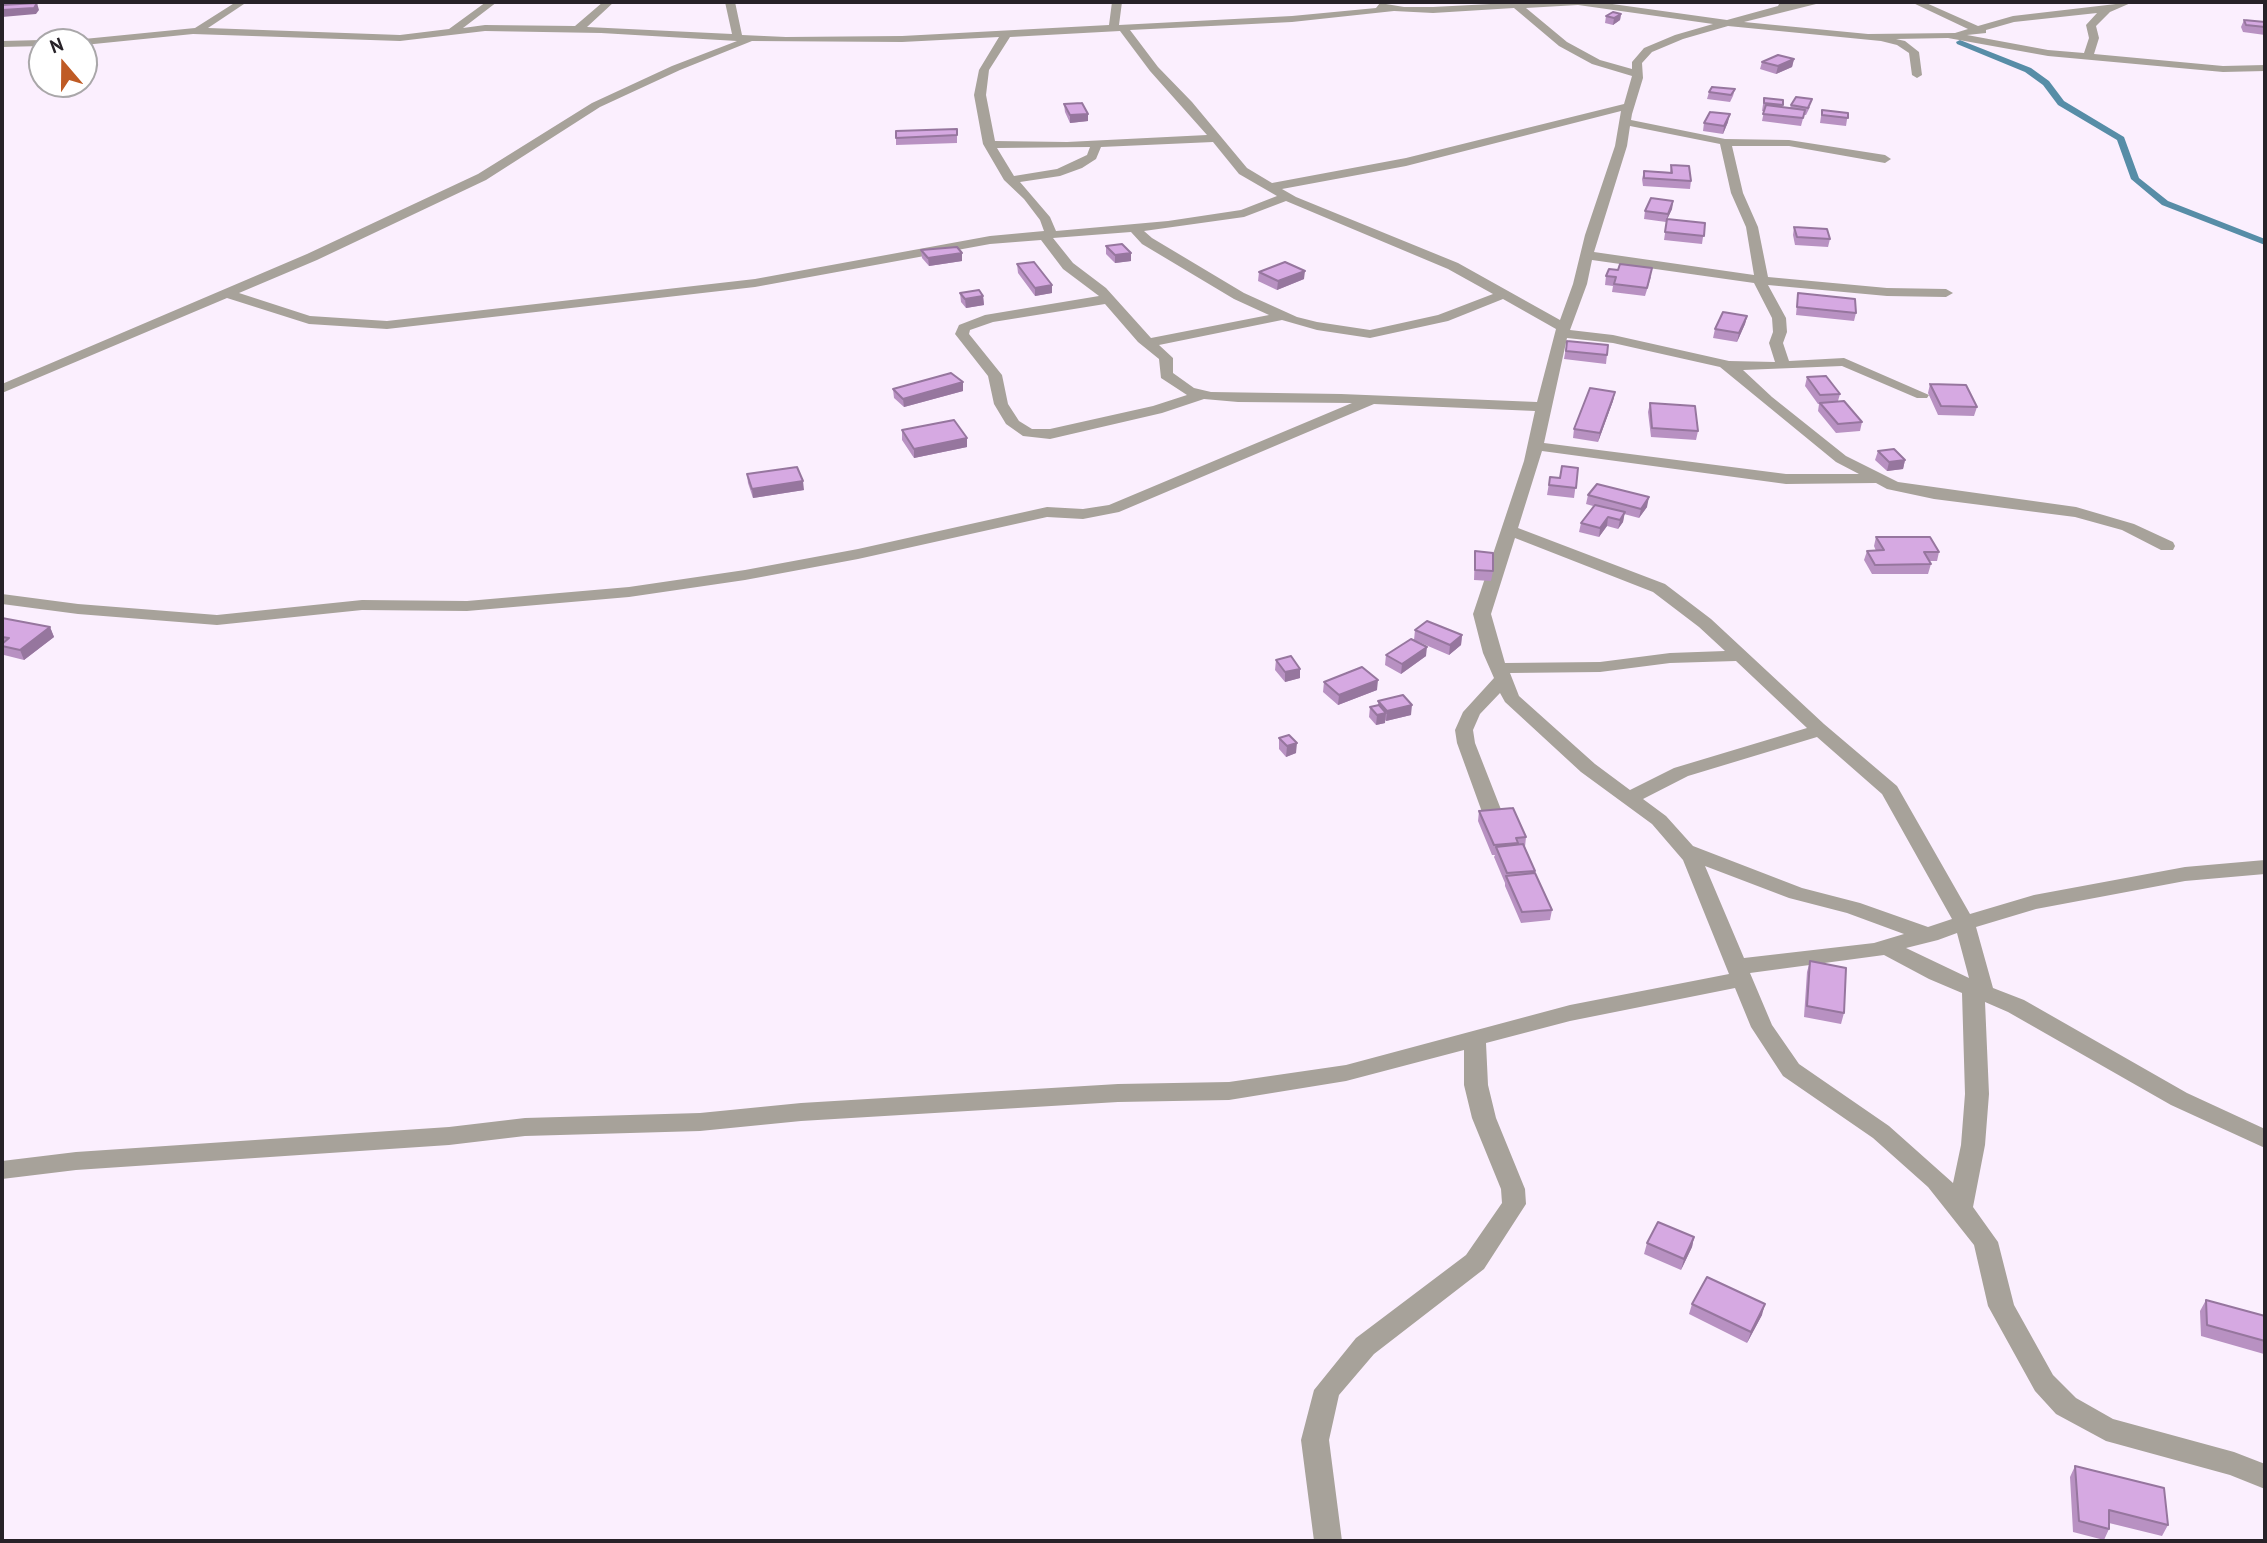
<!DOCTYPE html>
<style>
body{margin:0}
#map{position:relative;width:2267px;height:1543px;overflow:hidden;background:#fbeffe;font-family:"PT Sans",sans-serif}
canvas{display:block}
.frame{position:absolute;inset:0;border:4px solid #272228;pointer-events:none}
.north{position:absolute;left:28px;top:28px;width:70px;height:70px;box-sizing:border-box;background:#fff;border:2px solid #a9a7a9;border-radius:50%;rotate:340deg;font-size:19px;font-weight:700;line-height:28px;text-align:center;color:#272228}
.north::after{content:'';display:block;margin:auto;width:24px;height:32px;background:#bf5b25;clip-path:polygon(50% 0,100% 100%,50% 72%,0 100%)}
</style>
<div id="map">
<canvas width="2267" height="1543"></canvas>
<div class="frame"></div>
<div class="north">N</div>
</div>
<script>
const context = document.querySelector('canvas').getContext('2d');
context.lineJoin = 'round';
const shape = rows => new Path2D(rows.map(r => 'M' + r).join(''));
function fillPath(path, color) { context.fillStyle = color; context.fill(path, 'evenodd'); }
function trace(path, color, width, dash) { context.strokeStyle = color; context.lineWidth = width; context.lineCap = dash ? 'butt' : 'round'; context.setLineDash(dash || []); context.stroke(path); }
fillPath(shape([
 [1960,40,2031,68,2049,81,2064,101,2124,137,2139,178,2168,201,2265,239,2265,245,2162,205,2131,179,2117,140,2058,105,2043,85,2025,72,1957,44,1956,42,1960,40]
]), '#578da7');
fillPath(shape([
 [236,2,247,2,208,28,400,35,449,29,486,2,497,2,463,28,485,25,575,26,603,2,614,2,587,27,732,34,725,2,735,2,742,35,786,37,902,36,1109,25,1112,2,1122,2,1119,25,1292,16,1376,8,1380,3,1404,7,1433,7,1529,2,1598,2,1727,20,1778,6,1780,2,1824,2,1744,22,1868,34,1955,33,1968,29,1911,2,1924,2,1978,26,2013,16,2133,2,2110,12,2096,26,2099,38,2094,54,2223,66,2265,65,2265,71,2223,72,2048,56,1948,38,1896,39,1905,41,1919,52,1922,75,1917,78,1912,75,1909,53,1897,45,1881,41,1728,26,1683,39,1652,52,1642,63,1643,78,1632,114,1631,120,1725,139,1789,140,1885,155,1891,159,1885,163,1789,146,1732,146,1743,193,1758,227,1768,277,1887,288,1946,289,1953,293,1946,297,1887,296,1768,285,1786,318,1787,332,1783,343,1789,361,1844,358,1929,395,1927,398,1917,398,1842,366,1743,370,1772,397,1846,456,1898,482,2076,507,2134,524,2173,542,2175,546,2173,550,2161,550,2122,530,2075,517,1934,499,1887,489,1876,483,1786,484,1542,451,1518,528,1665,584,1711,619,1824,724,1897,786,1970,914,2034,895,2185,867,2265,860,2265,874,2185,881,2036,909,1976,927,1993,988,2024,1000,2187,1093,2265,1129,2265,1148,2171,1105,2008,1012,1985,1002,1989,1094,1985,1145,1973,1207,1998,1242,2014,1305,2053,1375,2076,1398,2113,1419,2234,1452,2265,1464,2265,1489,2230,1475,2106,1441,2056,1414,2035,1391,1988,1306,1974,1245,1928,1187,1873,1138,1783,1076,1751,1027,1735,988,1570,1021,1486,1043,1488,1085,1496,1118,1525,1189,1526,1204,1484,1269,1374,1354,1339,1395,1329,1440,1342,1541,1314,1541,1301,1440,1314,1390,1356,1338,1466,1255,1502,1203,1501,1189,1472,1118,1464,1085,1464,1050,1346,1081,1229,1100,1118,1102,801,1121,700,1131,525,1136,449,1145,76,1170,2,1179,2,1161,76,1152,449,1127,525,1118,700,1113,801,1103,1118,1084,1229,1082,1346,1065,1570,1005,1729,974,1683,860,1652,824,1581,772,1505,702,1500,693,1480,714,1473,730,1475,743,1502,812,1499,816,1485,816,1482,812,1457,743,1455,730,1463,712,1494,678,1483,653,1473,614,1524,461,1535,411,1374,404,1119,512,1083,519,1047,517,858,559,745,580,629,597,467,611,362,610,217,625,78,614,2,604,2,594,78,604,217,615,362,600,467,601,629,587,745,570,858,549,1047,507,1083,509,1109,505,1352,403,1238,402,1204,399,1162,413,1050,439,1023,436,1006,424,994,404,988,376,955,334,959,325,985,315,1099,296,1063,269,1041,240,990,244,755,287,387,329,309,324,227,298,2,393,2,384,307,254,478,174,592,103,672,66,737,41,601,33,485,31,400,41,193,34,84,45,84,42,79,42,84,39,195,28,236,2],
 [1578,5,1713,24,1675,35,1644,48,1632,62,1632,69,1600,60,1567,42,1526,8,1578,5],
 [1514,8,1559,46,1592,64,1632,76,1624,104,1406,158,1272,183,1247,168,1192,102,1158,67,1130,30,1292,22,1394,11,1433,13,1514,8],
 [2097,13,2086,25,2089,38,2084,53,2048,50,1967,35,1986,33,1986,30,2014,22,2097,13],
 [1120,31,1150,71,1207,135,1067,142,995,141,986,95,989,70,1010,37,1120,31],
 [999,37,979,70,974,95,983,144,1004,180,1024,199,1040,220,1044,231,990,236,755,279,387,321,310,316,239,293,317,260,486,180,600,107,680,70,752,41,902,42,999,37],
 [1621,111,1615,146,1585,235,1573,284,1560,320,1458,263,1296,197,1282,189,1406,166,1621,111],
 [1630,126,1720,144,1731,193,1746,227,1754,275,1594,252,1627,146,1630,126],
 [1213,142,1239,174,1277,196,1241,210,1168,221,1056,231,1050,217,1020,182,1060,176,1082,168,1096,159,1101,147,1213,142],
 [1090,147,1087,155,1057,169,1014,176,997,148,1090,147],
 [1286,201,1448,269,1493,294,1438,315,1370,330,1317,322,1297,317,1244,293,1152,238,1144,231,1244,217,1286,201],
 [1131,232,1142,244,1234,299,1269,315,1151,338,1106,288,1073,263,1053,238,1131,232],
 [1592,260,1754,283,1772,318,1773,332,1769,343,1775,362,1729,361,1613,335,1570,330,1587,284,1592,260],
 [1503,299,1556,329,1537,402,1341,394,1211,392,1194,388,1173,373,1173,358,1159,345,1282,320,1317,330,1370,338,1448,321,1503,299],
 [1105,304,1138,342,1159,359,1161,378,1187,395,1153,406,1050,429,1032,429,1019,421,1008,404,1002,375,969,334,970,330,993,322,1105,304],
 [1567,338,1613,343,1720,367,1836,462,1859,474,1786,474,1544,443,1567,338],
 [1515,538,1653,592,1699,627,1725,651,1670,653,1600,662,1505,663,1491,614,1515,538],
 [1736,661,1807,728,1674,768,1630,790,1595,764,1519,696,1510,673,1600,672,1670,663,1736,661],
 [1817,737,1882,794,1952,919,1928,927,1860,903,1802,888,1693,846,1666,816,1643,799,1688,776,1817,737],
 [1705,866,1789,898,1847,913,1904,934,1874,943,1744,958,1705,866],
 [1957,933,1969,978,1906,948,1938,940,1957,933],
 [1884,955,1929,979,1962,993,1965,1094,1961,1145,1953,1183,1889,1126,1799,1064,1772,1025,1750,973,1884,955],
 [2,41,42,40,46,42,42,42,42,46,2,47,2,41]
]), '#a7a29a');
fillPath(shape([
 [295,2,345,2,344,3],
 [1621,14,1620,20,1613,25,1605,23,1606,16],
 [2244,20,2265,22,2265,35,2243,32,2241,27],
 [1794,59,1792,67,1776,74,1760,69,1762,62],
 [1735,89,1733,96,1730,102,1707,99,1709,92],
 [1764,98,1783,100,1782,107,1790,108,1791,105,1810,107,1806,115,1804,115,1801,126,1762,121,1764,111,1762,111],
 [1064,104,1088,121,1070,123,1065,112],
 [1822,110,1848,113,1846,126,1820,123],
 [1728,122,1723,134,1703,131,1704,123],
 [957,129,957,143,896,145,896,131],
 [1671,165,1691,181,1690,189,1643,186,1642,179,1644,171,1670,172],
 [1673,201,1672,209,1667,219,1705,223,1702,244,1664,240,1667,220,1666,222,1644,219,1645,211],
 [1794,227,1830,239,1828,247,1795,245,1793,235],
 [1106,246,1131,261,1115,263,1106,254],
 [921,250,962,253,962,261,929,266,922,258],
 [1017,264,1052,293,1035,296,1018,273],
 [1618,270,1651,277,1645,296,1612,292,1613,286,1605,285,1606,276],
 [1259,272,1304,279,1277,290,1258,281],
 [960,293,983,296,984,305,966,308,961,302],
 [1798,293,1856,313,1854,321,1796,315],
 [1747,316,1745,324,1737,342,1713,338,1715,329],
 [1567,341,1608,345,1606,364,1564,359],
 [1807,377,1840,394,1838,401,1862,422,1860,431,1836,433,1818,411,1819,404,1818,404,1805,386],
 [1930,384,1977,407,1974,416,1938,415,1928,393],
 [893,389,963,391,904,407,894,398],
 [1615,392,1613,401,1598,442,1573,438,1574,429],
 [1650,403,1698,431,1696,440,1651,437,1648,412],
 [902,430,967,438,967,447,914,458,902,440],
 [1878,451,1905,460,1903,469,1887,471,1875,460],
 [1578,468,1574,498,1547,495,1550,477,1560,478],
 [747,474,804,490,753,498,748,483],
 [1588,495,1647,507,1639,518,1624,514,1623,522,1618,529,1607,526,1599,537,1579,532,1581,523,1593,506,1586,504],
 [1876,537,1939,552,1937,561,1929,561,1931,564,1928,574,1872,574,1864,560,1867,551,1876,551,1874,546],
 [1475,551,1493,571,1491,581,1474,580],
 [2,618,50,627,54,637,24,660,4,655,2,651],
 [1415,630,1462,635,1461,645,1449,655,1414,640],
 [1386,655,1426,656,1401,674,1385,665],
 [1276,660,1300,678,1285,682,1275,670],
 [1324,682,1377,690,1338,705,1323,692],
 [1378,701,1411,715,1386,721,1385,720,1385,723,1376,725,1369,717,1370,707,1378,705],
 [1279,738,1296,753,1286,757,1279,749],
 [1479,811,1526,837,1525,847,1535,871,1535,873,1552,910,1550,920,1521,923,1505,886,1505,883,1494,857,1495,855,1492,855,1478,821],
 [1810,961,1844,1013,1841,1024,1804,1017,1807,972],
 [1694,1237,1692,1247,1681,1270,1644,1254,1647,1243],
 [2206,1300,2265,1316,2265,1351,2264,1354,2201,1336,2200,1311],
 [1692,1304,1762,1315,1747,1343,1689,1314],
 [2075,1466,2168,1525,2162,1536,2109,1523,2109,1529,2104,1540,2073,1532,2070,1477]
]), '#b891c2');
fillPath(shape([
 [37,3,39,10,36,14,2,17,2,10],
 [1621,14,1620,20,1613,25,1614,18],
 [1794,59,1792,67,1776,74,1778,66],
 [1088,114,1088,121,1070,123,1070,115],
 [1730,114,1728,122,1723,134,1724,126],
 [1673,201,1672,209,1666,222,1668,214],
 [962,253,962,261,929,266,928,258],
 [1131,253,1131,261,1115,263,1115,255],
 [1305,271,1304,279,1277,290,1278,281],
 [1052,285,1052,293,1035,296,1035,288],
 [983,296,984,305,966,308,965,299],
 [1747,316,1745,324,1737,342,1739,333],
 [963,382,963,391,904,407,903,399],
 [1615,392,1613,401,1598,442,1600,433],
 [967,438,967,447,914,458,914,449],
 [1905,460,1903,469,1887,471,1889,462],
 [803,481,804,490,753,498,752,489],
 [1649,497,1647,507,1639,518,1641,509],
 [1625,512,1623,522,1618,529,1620,520],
 [1608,517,1607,526,1599,537,1600,528],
 [50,627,54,637,24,660,20,650],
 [1462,635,1461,645,1449,655,1450,645],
 [1427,647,1426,656,1401,674,1402,664],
 [1300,669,1300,678,1285,682,1285,672],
 [1378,680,1377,690,1338,705,1339,695],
 [1412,705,1411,715,1386,721,1387,711],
 [1386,713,1385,723,1376,725,1377,715],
 [1297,743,1296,753,1286,757,1287,746],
 [1694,1237,1692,1247,1681,1270,1684,1259],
 [1765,1304,1762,1315,1747,1343,1751,1332]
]), '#96769e');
const building = shape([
 [37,3,34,8,2,10,2,5,37,3],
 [1613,12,1621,14,1614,18,1606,16,1613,12],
 [2244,20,2265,22,2265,27,2246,25,2244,20],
 [1778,55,1794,59,1778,66,1762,62,1778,55],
 [1712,87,1735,89,1731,95,1709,92,1712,87],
 [1796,97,1812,99,1808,108,1791,105,1796,97],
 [1764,98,1783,100,1783,105,1764,103,1764,98],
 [1082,103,1088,114,1070,115,1064,104,1082,103],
 [1766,105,1805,110,1803,118,1763,114,1766,105],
 [1822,110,1848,113,1848,118,1822,115,1822,110],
 [1710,112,1730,114,1724,126,1704,123,1710,112],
 [957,129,957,135,896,138,896,131,957,129],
 [1671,165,1689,166,1691,181,1644,178,1644,171,1672,173,1671,165],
 [1651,198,1673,201,1668,214,1645,211,1651,198],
 [1667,219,1705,223,1704,236,1665,232,1667,219],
 [1794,227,1827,229,1830,239,1797,237,1794,227],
 [1122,244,1131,253,1115,255,1106,246,1122,244],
 [957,247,962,253,928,258,921,250,957,247],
 [1034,262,1052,285,1035,288,1017,264,1034,262],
 [1285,262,1305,271,1278,281,1259,272,1285,262],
 [1620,264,1652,268,1647,288,1614,284,1616,277,1606,276,1609,269,1618,270,1620,264],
 [979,290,983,296,965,299,960,293,979,290],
 [1798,293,1855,299,1856,313,1797,307,1798,293],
 [1723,312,1747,316,1739,333,1715,329,1723,312],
 [1567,341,1608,345,1607,355,1566,351,1567,341],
 [951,373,963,382,903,399,893,389,951,373],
 [1826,376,1840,394,1820,395,1807,377,1826,376],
 [1930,384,1966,385,1977,407,1941,406,1930,384],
 [1590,388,1615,392,1600,433,1574,429,1590,388],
 [1844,401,1862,422,1838,424,1820,403,1844,401],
 [1650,403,1695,406,1698,431,1652,428,1650,403],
 [954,420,967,438,914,449,902,430,954,420],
 [1894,449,1905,460,1889,462,1878,451,1894,449],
 [1562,466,1578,468,1576,488,1549,485,1550,477,1560,478,1562,466],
 [797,467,803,481,752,489,747,474,797,467],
 [1597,484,1649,497,1641,509,1588,495,1597,484],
 [1595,505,1625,512,1620,520,1608,517,1600,528,1581,523,1595,505],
 [1876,537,1930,537,1939,552,1924,552,1931,564,1875,565,1867,551,1884,550,1876,537],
 [1475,551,1493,553,1493,571,1475,570,1475,551],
 [2,618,50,627,20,650,2,646,2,644,9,638,2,637,2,618],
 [1427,621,1462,635,1450,645,1415,630,1427,621],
 [1411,639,1427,647,1402,664,1386,655,1411,639],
 [1291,656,1300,669,1285,672,1276,660,1291,656],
 [1362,667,1378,680,1339,695,1324,682,1362,667],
 [1403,695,1412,705,1387,711,1378,701,1403,695],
 [1379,705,1386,713,1377,715,1370,707,1379,705],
 [1289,735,1297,743,1287,746,1279,738,1289,735],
 [1513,808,1526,837,1516,838,1518,843,1494,845,1479,811,1513,808],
 [1523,844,1535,871,1507,873,1496,847,1523,844],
 [1535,873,1552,910,1522,912,1506,876,1535,873],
 [1810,961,1846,968,1844,1013,1807,1006,1810,961],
 [1658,1222,1694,1237,1684,1259,1647,1243,1658,1222],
 [1707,1277,1765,1304,1751,1332,1692,1304,1707,1277],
 [2206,1300,2265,1316,2265,1341,2207,1325,2206,1300],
 [2075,1466,2164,1488,2168,1525,2109,1510,2109,1529,2079,1521,2075,1466]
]);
fillPath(building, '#d6a9e2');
trace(building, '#96769e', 2);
</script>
